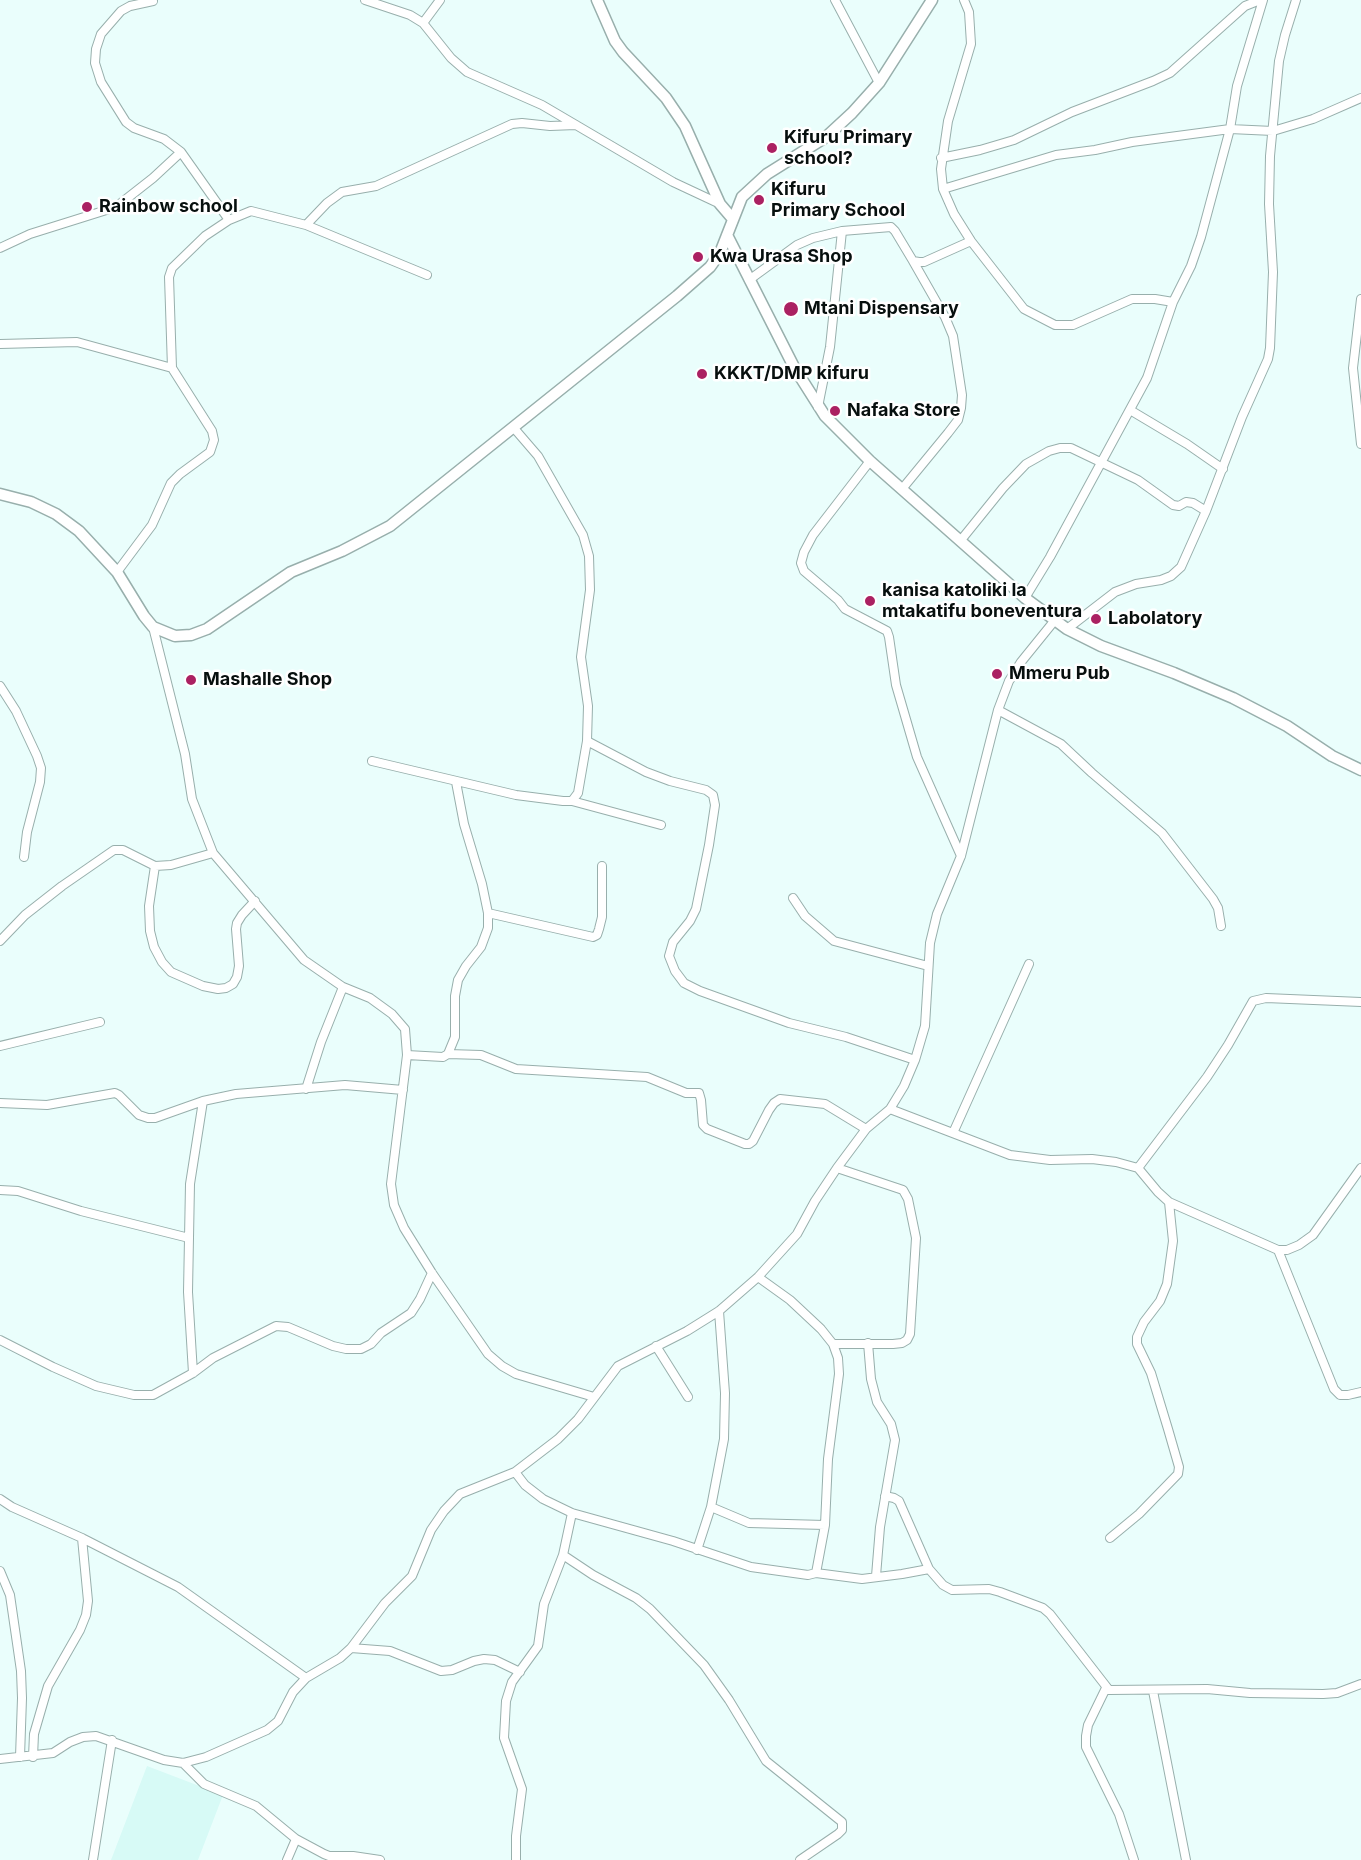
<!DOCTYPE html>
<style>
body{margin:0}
canvas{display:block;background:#eafefc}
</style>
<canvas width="1361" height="1860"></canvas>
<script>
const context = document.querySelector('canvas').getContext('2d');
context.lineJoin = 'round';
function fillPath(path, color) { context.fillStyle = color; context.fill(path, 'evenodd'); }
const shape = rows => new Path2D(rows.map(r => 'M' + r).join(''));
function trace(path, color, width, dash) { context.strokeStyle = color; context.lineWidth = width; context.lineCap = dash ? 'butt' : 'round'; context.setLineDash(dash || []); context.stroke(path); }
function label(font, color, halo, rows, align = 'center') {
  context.font = font + ' Inter,sans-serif'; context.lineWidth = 5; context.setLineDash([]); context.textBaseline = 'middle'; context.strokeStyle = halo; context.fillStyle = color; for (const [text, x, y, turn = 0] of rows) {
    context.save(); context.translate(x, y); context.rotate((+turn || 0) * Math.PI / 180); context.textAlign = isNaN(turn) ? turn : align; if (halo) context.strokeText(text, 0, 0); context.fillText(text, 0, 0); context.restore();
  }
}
fillPath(shape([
 [147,1766,223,1795,198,1860,111,1860]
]), '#d7faf6');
const minor = shape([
 [365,0,410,15,423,23,451,58,467,72,542,105,673,182,720,204],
 [835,0,879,83],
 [964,0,969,12,971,44,948,121,941,169,943,189,954,214,971,241,1024,309,1055,325,1073,325,1132,299,1155,299,1173,302],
 [153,1,130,6,121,11,101,34,96,49,95,63,101,82,126,122,134,128,164,139,181,152,229,220],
 [423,23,440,0],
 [941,158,980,150,1014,140,1072,112,1153,81,1170,73,1245,6,1260,0],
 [943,189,1056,155,1095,150,1132,142,1230,129,1273,131,1313,119,1361,98],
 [306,225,327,203,342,192,376,186,512,124,522,123,550,126,576,125],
 [0,248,30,234,116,207,153,178,181,152],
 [749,280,797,245,813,238,842,231,891,227,895,231,913,261,919,262,924,262,971,241],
 [1361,299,1353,368,1361,444],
 [0,344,77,342,172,368],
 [818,407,830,347,842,231],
 [1130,410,1187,444,1223,469],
 [870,461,813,535,804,552,801,563,804,571,838,600,845,609,887,631,889,637,896,685,917,757,961,856],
 [902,489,948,433,958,420,961,408,962,395,953,336,945,317,913,261],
 [961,540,1003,488,1026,464,1049,451,1060,448,1071,448,1138,480,1173,505,1179,506,1186,502,1193,503,1206,511],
 [117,572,152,525,171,483,180,474,210,452,214,440,212,431,172,368,169,277,172,268,205,236,229,220,251,211,306,225,427,275],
 [1025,598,1050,557,1147,378,1173,302,1191,266,1201,237,1230,129,1237,86,1263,0],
 [153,627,185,754,192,799,213,853,304,960,343,987,370,998,392,1014,405,1029,407,1055,391,1184,394,1205,404,1228,432,1273,488,1354,502,1366,516,1374,594,1397],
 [1067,629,1115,592,1136,584,1161,580,1171,576,1181,567,1206,511,1242,417,1268,359,1270,348,1273,272,1269,204,1270,156,1279,61,1285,35,1296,0],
 [0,686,16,711,37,756,41,768,40,782,27,832,24,857],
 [998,710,1061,744,1092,773,1162,833,1213,899,1218,908,1221,926],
 [587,741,646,772,670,781,706,790,713,795,715,805,709,845,696,909,690,921,673,942,669,956,675,971,684,983,700,991,789,1023,846,1037,915,1060],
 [372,761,516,795,563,801,572,801,578,793,587,741,588,706,581,657,590,590,589,556,583,535,538,456,513,427],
 [572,801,661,825],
 [155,866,149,906,150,931,154,947,162,962,171,972,203,986,218,989,226,988,233,984,237,977,239,966,236,929,237,923,242,915,255,901],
 [793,898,805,916,834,941,928,966],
 [488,913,593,937,597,935,599,929,602,917,602,866],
 [0,941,25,915,62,886,114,850,123,850,155,866,171,865,213,853],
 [0,1046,100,1022],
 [448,1054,481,1055,516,1069,647,1077,686,1093,699,1093,701,1100,703,1125,707,1129,745,1144,749,1144,753,1141,769,1110,774,1103,780,1099,825,1104,866,1129],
 [407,1055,443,1057,448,1054,455,1037,455,996,458,980,466,966,481,947,488,928,488,913,482,884,464,824,456,782],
 [306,1089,321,1042,343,987],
 [0,1103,47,1105,115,1093,119,1095,139,1115,148,1118,155,1118,203,1101,236,1094,345,1085,403,1090],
 [890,1109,1010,1155,1050,1160,1092,1159,1116,1162,1138,1168,1158,1192,1169,1202,1278,1250,1287,1250,1299,1245,1313,1235,1361,1168],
 [953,1133,1029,964],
 [1138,1168,1207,1077,1228,1045,1253,1001,1266,998,1361,1002],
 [0,1190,18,1191,81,1211,189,1238],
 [1278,1250,1334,1389,1340,1395,1348,1395,1361,1392],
 [0,1340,53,1367,96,1386,134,1395,153,1395,193,1373,213,1358,276,1326,288,1327,333,1346,346,1349,361,1349,371,1344,381,1333,411,1313,420,1299,432,1273],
 [868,1343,871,1379,877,1402,891,1424,895,1440,880,1527,876,1576],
 [833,1344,893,1344,902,1343,907,1340,910,1334,916,1238,908,1199,903,1190,837,1168],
 [656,1346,688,1397],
 [193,1373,188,1292,190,1184,203,1101],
 [515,1472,525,1485,543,1499,572,1513,673,1541,751,1567,808,1575,816,1573,825,1525,828,1459,839,1374,838,1358,833,1344,821,1329,790,1300,758,1277],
 [885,1496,894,1498,899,1501,929,1569,943,1585,952,1590,989,1589,1000,1592,1043,1608,1050,1614,1109,1690,1207,1689,1250,1693,1323,1694,1337,1693,1361,1684],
 [0,1499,12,1507,82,1538,178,1587,306,1678],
 [711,1507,749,1523,825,1525],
 [1110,1538,1139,1514,1178,1474,1179,1467,1168,1429,1151,1373,1137,1344,1137,1337,1144,1322,1160,1301,1167,1284,1173,1241,1169,1202],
 [697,1550,711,1507,724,1439,725,1393,719,1311],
 [563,1555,593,1575,636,1598,650,1609,704,1665,729,1700,766,1761,842,1822,842,1830,838,1834,800,1860],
 [0,1571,10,1595,21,1671,22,1698,20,1757],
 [816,1573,862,1579,902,1574,929,1569],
 [351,1648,390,1651,441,1671,452,1670,474,1661,484,1659,495,1660,520,1672],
 [1106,1688,1088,1725,1086,1736,1086,1747,1119,1814,1134,1860],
 [1153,1691,1186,1860],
 [33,1757,34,1734,48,1686,80,1630,86,1615,88,1601,82,1538],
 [0,1759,53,1753,70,1742,83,1737,96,1736,164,1760,183,1763,206,1757,267,1730,278,1721,293,1692,306,1678,340,1658,351,1648,385,1603,412,1576,431,1530,444,1511,460,1494,515,1472,558,1439,578,1419,618,1366,687,1331,719,1311,758,1277,797,1234,815,1201,837,1168,866,1129,890,1109,904,1086,915,1060,925,1026,930,943,937,914,961,856,998,710,1009,681,1021,662,1055,620],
 [183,1763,204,1784,256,1806,296,1839,324,1854,329,1856,353,1856,380,1860],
 [93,1860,112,1740],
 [287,1860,296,1839],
 [516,1860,516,1836,522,1789,504,1738,506,1701,512,1682,538,1646,544,1604,563,1555,572,1513]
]);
const tertiary = shape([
 [597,0,615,41,623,52,666,98,685,126,720,204,732,218],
 [727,235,794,367,825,416,870,461,1025,598,1067,629,1101,646,1174,673,1233,698,1287,726,1332,756,1361,770],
 [0,494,31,502,56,514,79,531,117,572,144,616,153,627,175,636,191,635,207,629,291,572,342,551,390,526,677,296,710,267,720,253,742,197,767,174,826,137,852,113,879,83,932,0]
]);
trace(minor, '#98afac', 10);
trace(tertiary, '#98afac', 13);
trace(minor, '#fff', 8);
trace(tertiary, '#fff', 10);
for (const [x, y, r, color] of [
 [772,148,6,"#ab2162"],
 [759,200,6,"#ab2162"],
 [87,207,6,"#ab2162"],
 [698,257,6,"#ab2162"],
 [791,309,8,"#ab2162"],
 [702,374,6,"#ab2162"],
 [835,411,6,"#ab2162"],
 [870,601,6,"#ab2162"],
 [1096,619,6,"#ab2162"],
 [997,674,6,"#ab2162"],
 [191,680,6,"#ab2162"]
]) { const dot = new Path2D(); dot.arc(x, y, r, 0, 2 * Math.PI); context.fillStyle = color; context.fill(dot); trace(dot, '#fff', 2); }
label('bold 18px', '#070f0e', '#fff', [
 ["Kifuru Primary",784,138],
 ["school?",784,159],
 ["Kifuru",771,190],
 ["Primary School",771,211],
 ["Rainbow school",99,207],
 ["Kwa Urasa Shop",710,257],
 ["Mtani Dispensary",804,309],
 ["KKKT/DMP kifuru",714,374],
 ["Nafaka Store",847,411],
 ["kanisa katoliki la",882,591],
 ["mtakatifu boneventura",882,612],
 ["Labolatory",1108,619],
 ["Mmeru Pub",1009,674],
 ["Mashalle Shop",203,680]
], 'left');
</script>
